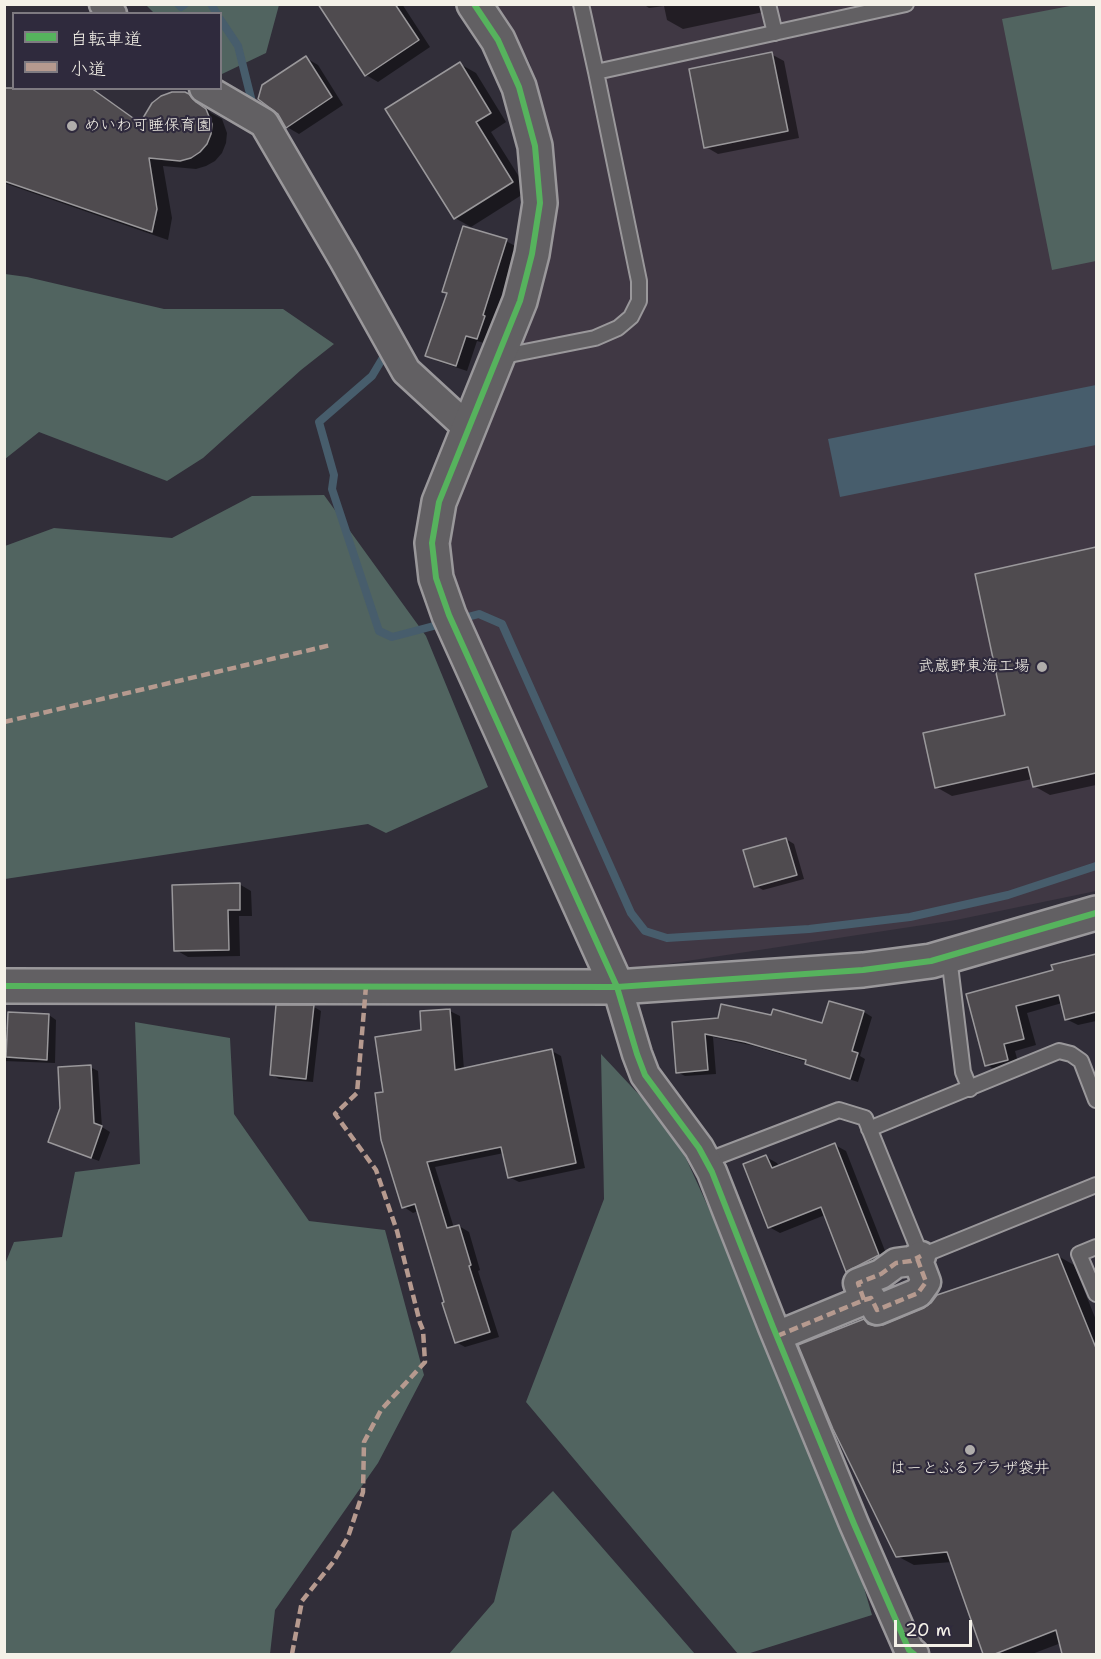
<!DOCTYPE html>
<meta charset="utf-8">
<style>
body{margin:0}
#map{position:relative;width:1101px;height:1659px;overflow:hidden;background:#312e39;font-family:"Shantell Sans","Klee One",sans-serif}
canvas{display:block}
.frame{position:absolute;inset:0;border:6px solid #f4f1e8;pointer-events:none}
.legend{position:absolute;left:12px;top:12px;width:210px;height:78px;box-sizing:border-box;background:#2f2a3d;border:2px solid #7e7a81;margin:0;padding:8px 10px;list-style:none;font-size:18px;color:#f4f1e8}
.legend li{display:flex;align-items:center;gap:12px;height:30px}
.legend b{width:30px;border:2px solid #7e7a81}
.scale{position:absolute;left:894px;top:1620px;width:78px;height:27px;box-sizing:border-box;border:3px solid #f4f1e8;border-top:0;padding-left:8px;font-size:18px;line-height:21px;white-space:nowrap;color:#f4f1e8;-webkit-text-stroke:4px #2f2a3d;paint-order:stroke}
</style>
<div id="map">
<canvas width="1101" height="1659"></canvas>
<div class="frame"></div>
<ul class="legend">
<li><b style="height:8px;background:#56b35d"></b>自転車道</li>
<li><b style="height:8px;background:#b69a8f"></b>小道</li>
</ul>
<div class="scale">20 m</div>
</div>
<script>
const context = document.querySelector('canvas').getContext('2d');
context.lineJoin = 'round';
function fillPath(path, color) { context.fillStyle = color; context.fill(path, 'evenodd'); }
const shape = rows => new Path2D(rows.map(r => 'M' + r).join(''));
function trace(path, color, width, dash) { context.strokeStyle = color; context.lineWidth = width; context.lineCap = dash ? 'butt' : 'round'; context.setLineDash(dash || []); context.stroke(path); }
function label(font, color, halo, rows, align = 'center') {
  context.font = font + ' "Shantell Sans","Klee One",sans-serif'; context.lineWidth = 4.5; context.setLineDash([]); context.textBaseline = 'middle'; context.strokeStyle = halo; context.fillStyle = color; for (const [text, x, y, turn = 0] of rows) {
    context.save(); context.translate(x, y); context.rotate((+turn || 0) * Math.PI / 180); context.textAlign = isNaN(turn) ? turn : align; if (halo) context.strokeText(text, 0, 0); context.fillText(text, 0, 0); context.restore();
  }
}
fillPath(shape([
 [496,5,1096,5,1096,891,956,920,628,970,477,644,449,559,448,516,542,281,557,182,530,63]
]), '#403844');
fillPath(shape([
 [146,5,279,5,266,53,222,74,220,73,220,14,154,13],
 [1075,5,1096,5,1096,261,1052,270,1002,19],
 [5,274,27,277,164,309,283,309,334,344,301,370,203,458,167,481,39,432,5,459],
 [324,495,426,636,488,787,386,833,368,824,5,879,5,546,54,528,172,538,252,496],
 [135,1022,230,1038,234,1114,309,1221,385,1230,424,1375,378,1463,275,1610,270,1654,5,1654,5,1264,14,1242,62,1237,75,1172,140,1164],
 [601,1054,674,1132,756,1312,830,1504,857,1564,872,1615,747,1654,738,1654,526,1402,604,1199],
 [553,1491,695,1654,449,1654,494,1602,512,1531]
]), '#516460');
fillPath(shape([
 [1096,385,1096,445,840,497,828,439]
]), '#475d6c');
fillPath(shape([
 [320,4,402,4,430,47,378,82,366,75],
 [643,4,767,4,768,11,683,29,667,20,664,6,649,8],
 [771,54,784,61,799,138,718,154,706,147],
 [306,58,318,65,343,105,299,134,287,127],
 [460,64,476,73,506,122,491,132,528,191,471,227,455,218],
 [4,92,100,94,141,124,188,96,204,105,211,113,222,119,227,133,226,143,222,153,215,161,206,166,196,169,163,166,172,218,168,240,4,183],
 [506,241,517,247,493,322,495,323,488,344,477,341,467,371,437,361,427,355],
 [1096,549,1096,785,1050,795,1034,786,1032,779,952,796,936,787,1007,716,977,575],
 [786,839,794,844,804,879,763,890,756,886],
 [239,884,251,891,252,916,239,916,240,956,188,957,176,950],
 [1096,955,1096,1021,1078,1025,1066,1019,1062,1003,1027,1013,1036,1045,1015,1051,1019,1066,999,1072,987,1065,968,995,1054,971,1053,966],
 [830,1002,864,1012,872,1017,860,1056,865,1059,858,1082,814,1068,806,1063,807,1062,754,1046,713,1037,716,1074,685,1076,677,1072,673,1023,823,1025],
 [314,1007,321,1011,313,1082,279,1079,271,1074],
 [450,1011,460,1016,464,1070,552,1051,561,1056,585,1168,519,1182,509,1177,504,1153,435,1167,454,1228,459,1226,469,1232,480,1270,478,1271,499,1337,465,1347,456,1342,446,1303,418,1211,413,1213,404,1207,385,1093,423,1032],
 [49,1015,56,1020,55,1063,4,1061,4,1029,8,1029],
 [90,1067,98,1071,102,1127,110,1132,99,1161,58,1146,50,1142],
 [835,1145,846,1151,889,1261,858,1277,847,1271,825,1215,780,1233,769,1227,766,1157,777,1163,779,1167],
 [1058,1256,1074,1265,1096,1320,1096,1654,1064,1654,1061,1643,1032,1654,985,1654,952,1562,914,1565,897,1556,864,1321,875,1328,884,1327]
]), '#0007');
trace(shape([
 [178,4,181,7,185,4],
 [211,4,217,14],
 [220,19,238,46,252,102,255,106],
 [387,351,372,376,319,422,334,475,332,489,379,631,392,637,445,623],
 [460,619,479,614,502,624,631,913,645,931,667,938,809,929,910,917,1008,895,1096,866]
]), '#475d6c', 8);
const building = shape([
 [318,4,395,4,419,40,365,76,318,4],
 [772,52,788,131,704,148,689,69,772,52],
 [306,56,332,97,286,128,278,114,258,99,262,85,306,56],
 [460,62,491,113,476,122,513,182,454,219,385,109,460,62],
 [4,88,91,88,140,123,152,103,161,96,172,92,185,92,189,94,196,102,206,109,212,124,211,134,207,144,200,152,191,158,180,161,149,158,157,209,152,232,4,181,4,88],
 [463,226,507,239,483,315,485,316,477,339,466,336,456,366,425,356,447,293,442,292,463,226],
 [1096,547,1096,773,1033,787,1028,767,935,788,923,733,1005,715,975,574,1096,547],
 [786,838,797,875,754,887,743,850,786,838],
 [240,883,240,910,228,910,229,950,174,951,172,885,240,883],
 [1096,954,1096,1012,1065,1020,1059,995,1016,1006,1024,1039,1004,1044,1008,1060,985,1066,966,994,1053,970,1051,965,1096,954],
 [829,1001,864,1011,852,1051,858,1053,850,1079,805,1064,806,1060,745,1042,705,1034,708,1070,676,1073,672,1022,718,1018,721,1004,771,1015,773,1009,822,1023,829,1001],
 [276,1005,314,1005,306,1079,270,1075,276,1005],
 [450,1009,455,1070,552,1049,576,1163,508,1178,501,1147,427,1162,447,1228,459,1225,471,1265,469,1266,490,1332,455,1343,442,1303,444,1302,415,1204,402,1208,381,1140,375,1093,383,1092,375,1037,421,1030,420,1011,450,1009],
 [8,1012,49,1014,47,1060,6,1057,8,1012],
 [91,1065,94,1123,102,1126,91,1158,48,1142,60,1108,58,1067,91,1065],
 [835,1143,879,1255,846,1272,821,1207,768,1228,743,1164,766,1155,772,1168,835,1143],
 [1058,1254,1096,1348,1096,1654,1062,1654,1056,1630,995,1654,983,1654,947,1552,896,1557,833,1429,798,1345,864,1319,868,1324,875,1326,883,1325,924,1308,931,1303,937,1295,1058,1254]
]);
fillPath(building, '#4f4b4f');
trace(building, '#9a989b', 1.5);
const lane = shape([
 [581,4,596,72,906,4],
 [768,4,775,33],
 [499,357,595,338,618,328,631,317,639,301,639,281,596,72],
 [948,956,951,973,963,1072,970,1089],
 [869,1129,1059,1051,1071,1054,1081,1061,1096,1100],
 [706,1161,839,1110,865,1118,921,1256,1096,1185],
 [1096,1247,1079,1254,1096,1294]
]);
const street = shape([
 [104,4,112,14],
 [204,88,264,123,344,260,406,371,469,429],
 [617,987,637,1054,645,1075,699,1148,712,1172,773,1327,854,1524,909,1650,914,1654],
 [864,1300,871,1298,877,1310,918,1293,926,1282,917,1258],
 [777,1336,864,1300,858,1283,881,1274,896,1263,911,1261,921,1256]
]);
const secondary = shape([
 [474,4,498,40,519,87,535,146,540,203,532,254,520,301,439,502,432,543,436,578,449,615,617,987],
 [4,986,617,987,863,970,931,961,1096,913]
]);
trace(lane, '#9a989b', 18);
trace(street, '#9a989b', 33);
trace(secondary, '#9a989b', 38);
trace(lane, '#626063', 14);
trace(street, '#626063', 28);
trace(secondary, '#626063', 33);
trace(shape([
 [4,722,331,645],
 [864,1300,871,1298,877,1310,918,1293,926,1282,917,1258],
 [777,1336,864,1300,858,1283,881,1274,896,1263,911,1261,921,1256],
 [292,1654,302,1601,334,1561,348,1537,363,1492,364,1442,381,1410,425,1362,423,1330,420,1323,397,1231,376,1170,335,1114,357,1093,366,986]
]), '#b69a8f', 4.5, [9, 4.5]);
trace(shape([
 [474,4,498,40,519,87,535,146,540,203,532,254,520,301,439,502,432,543,436,578,449,615,617,987,637,1054,645,1075,699,1148,712,1172,773,1327,854,1524,909,1650,914,1654],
 [4,986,617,987,863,970,931,961,1096,913]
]), '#56b35d', 6);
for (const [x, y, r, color] of [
 [72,126,6,"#b0adab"],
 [1042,667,6,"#b0adab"],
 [970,1450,6,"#b0adab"]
]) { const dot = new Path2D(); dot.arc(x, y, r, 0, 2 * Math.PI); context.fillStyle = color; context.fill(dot); trace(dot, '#2f2a3d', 2); }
label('16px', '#f4f1e8', '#2f2a3d', [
 ["めいわ可睡保育園",84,126],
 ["武蔵野東海工場",1030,667,"right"],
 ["はーとふるプラザ袋井",970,1469,"center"]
], 'left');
</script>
